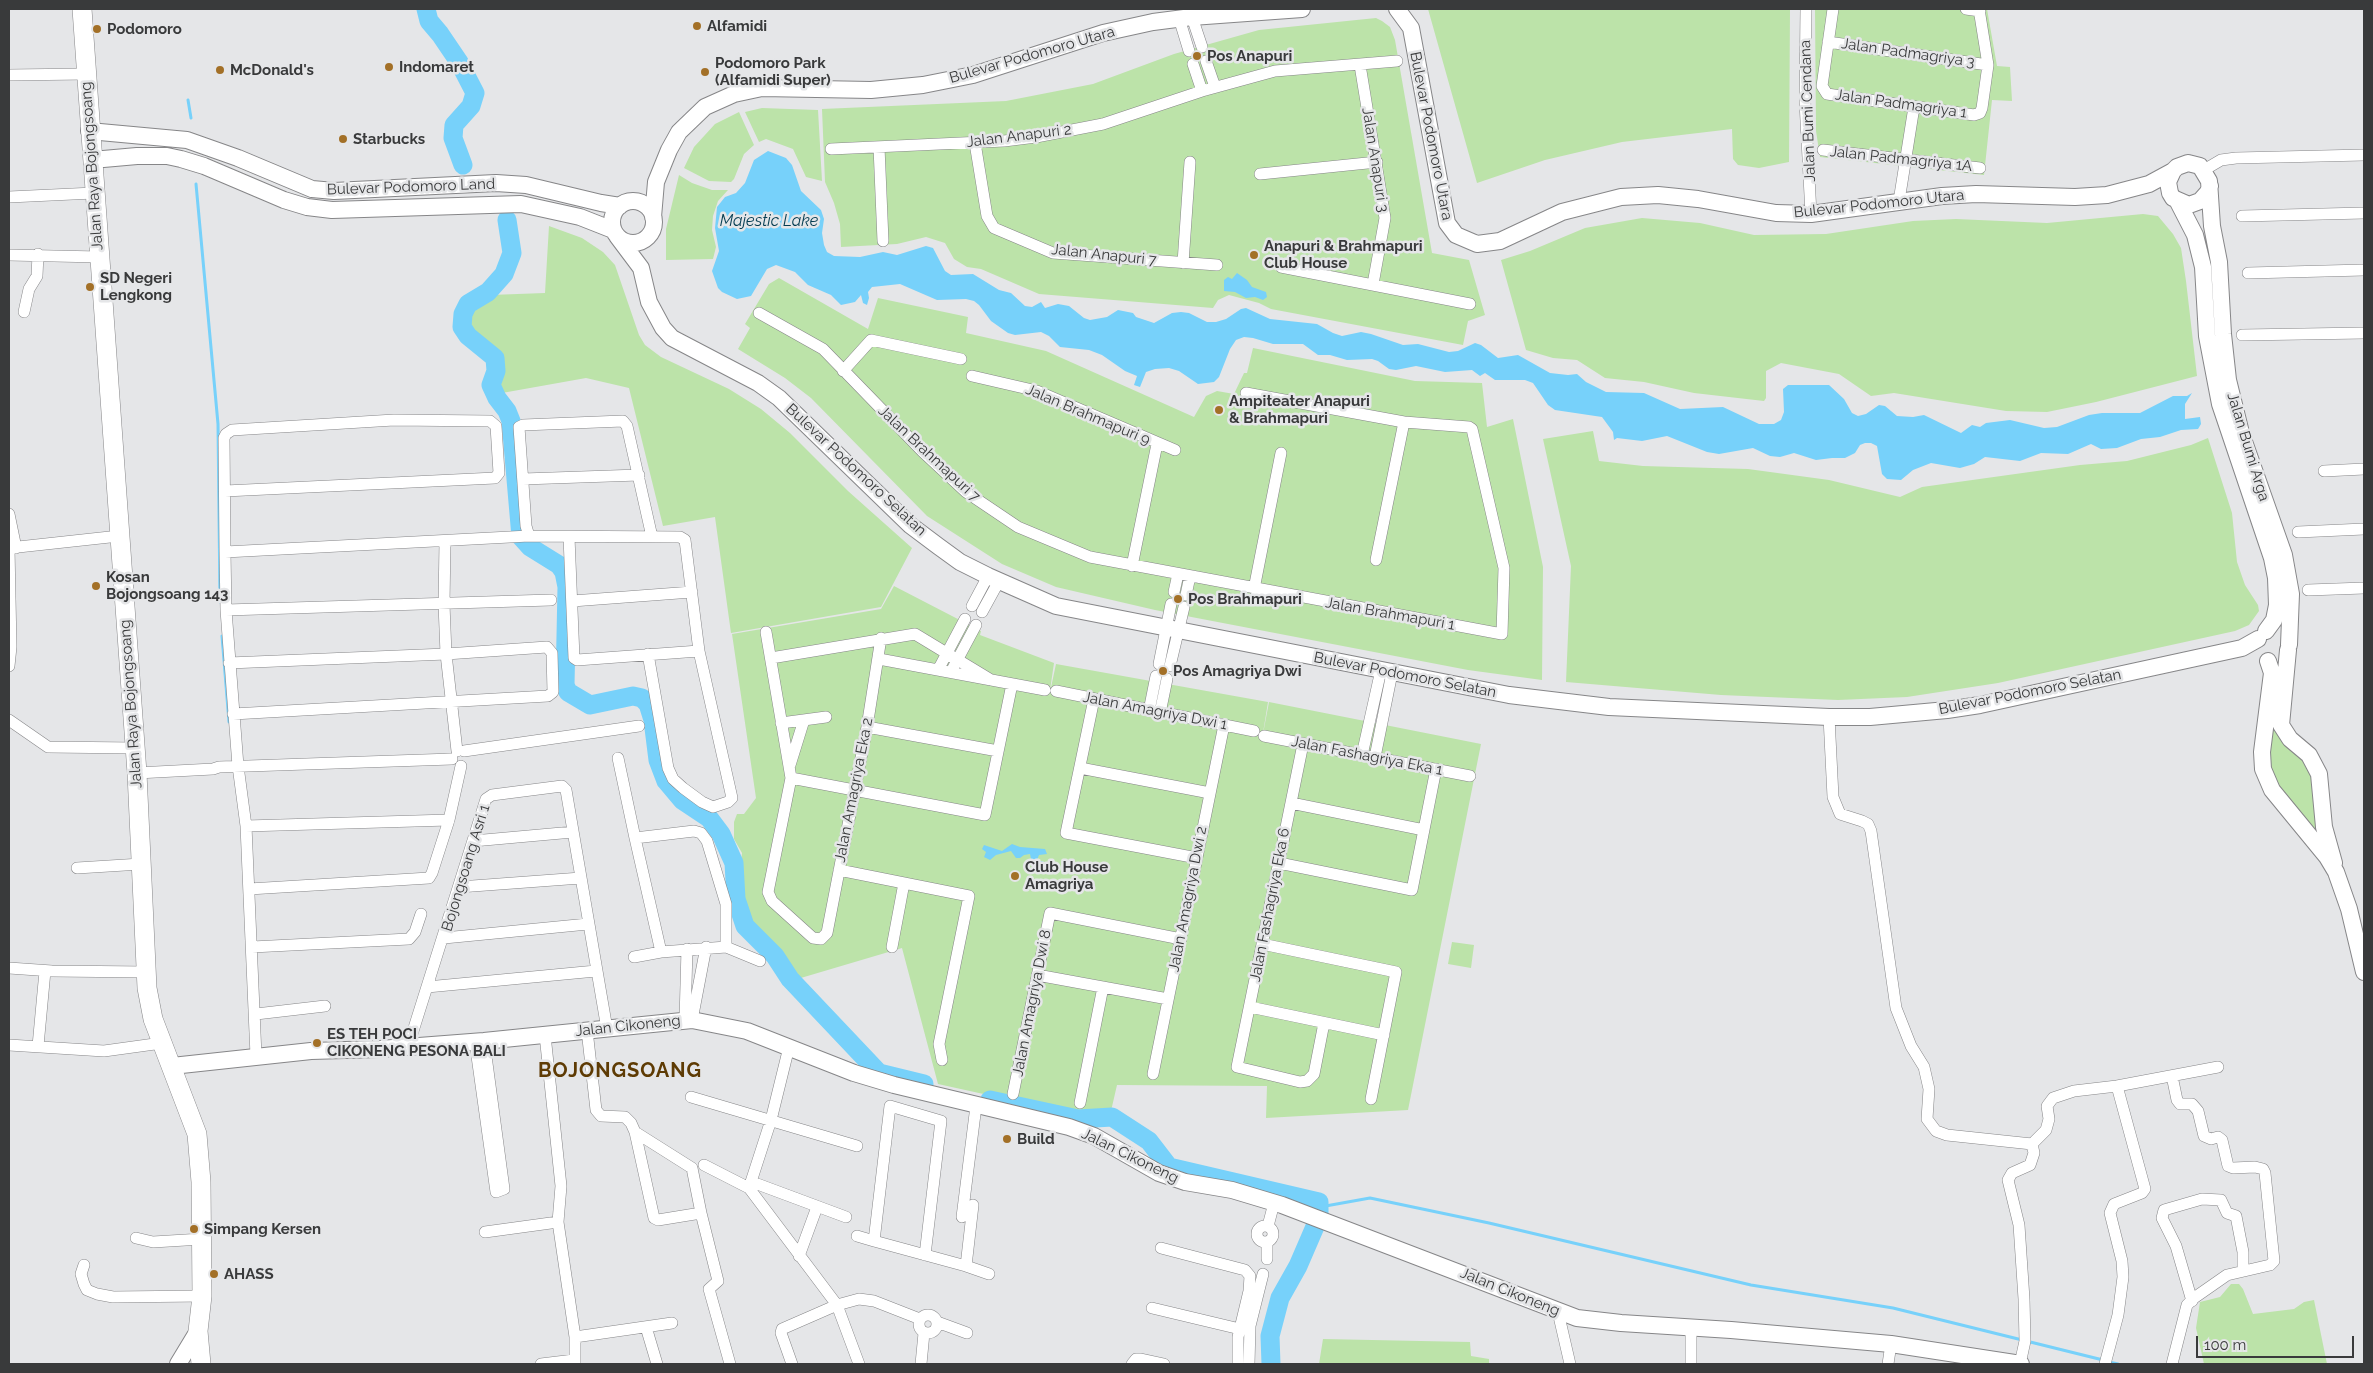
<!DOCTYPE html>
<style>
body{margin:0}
#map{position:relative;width:2373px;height:1373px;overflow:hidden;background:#e5e6e8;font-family:Raleway,sans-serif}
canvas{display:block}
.frame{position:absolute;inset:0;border:10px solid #393a3b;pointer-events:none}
.scale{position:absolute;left:2196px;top:1336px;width:158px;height:22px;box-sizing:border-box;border:2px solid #393a3b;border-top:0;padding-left:6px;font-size:15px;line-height:18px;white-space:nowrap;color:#393a3b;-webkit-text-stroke:4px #e5e6e8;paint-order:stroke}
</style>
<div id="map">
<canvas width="2373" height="1373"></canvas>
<div class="frame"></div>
<div class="scale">100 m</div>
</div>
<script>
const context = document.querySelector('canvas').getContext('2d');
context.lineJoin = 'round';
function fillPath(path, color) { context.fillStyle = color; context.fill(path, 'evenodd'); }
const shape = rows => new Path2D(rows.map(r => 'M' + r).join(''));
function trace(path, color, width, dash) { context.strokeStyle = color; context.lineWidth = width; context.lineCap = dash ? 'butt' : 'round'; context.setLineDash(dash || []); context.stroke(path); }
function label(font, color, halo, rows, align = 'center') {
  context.font = font + ' Raleway,sans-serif'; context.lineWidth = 5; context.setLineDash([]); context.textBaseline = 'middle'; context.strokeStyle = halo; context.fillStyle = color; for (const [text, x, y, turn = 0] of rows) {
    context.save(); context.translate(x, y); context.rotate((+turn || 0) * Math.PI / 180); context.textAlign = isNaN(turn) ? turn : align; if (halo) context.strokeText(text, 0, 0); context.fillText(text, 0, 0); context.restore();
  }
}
fillPath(shape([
 [1428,9,1790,9,1789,162,1759,168,1738,165,1733,159,1732,129,1622,142,1545,160,1477,183],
 [1815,9,1987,9,1997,66,2010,67,2012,101,1992,100,1984,175,1820,157,1816,131],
 [1376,18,1382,21,1390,27,1395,40,1432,253,1469,260,1485,315,1468,321,1463,345,1271,309,1259,303,1229,295,1218,300,1213,308,1039,294,981,269,967,267,954,259,945,243,926,237,897,244,841,247,840,224,834,203,825,182,822,109,1006,101,1093,84,1174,54,1259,30],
 [762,108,818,110,822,181,806,177,793,149,766,139,759,142,745,112],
 [739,112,754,145,744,154,734,179,731,182,709,181,684,168,694,147,715,124],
 [679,175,692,183,712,190,728,190,718,201,713,216,712,230,716,247,713,259,666,260,666,229],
 [2143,214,2158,216,2173,234,2181,248,2186,281,2197,376,2096,402,2047,412,2006,411,1894,393,1871,396,1839,374,1781,363,1766,371,1766,398,1764,401,1694,393,1644,382,1605,378,1577,360,1553,358,1526,350,1501,260,1530,251,1585,228,1642,218,1700,223,1754,235,1826,234,1913,221,1956,219,2047,223],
 [549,226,582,238,603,252,615,265,639,335,645,345,661,357,729,389,761,409,790,433,848,491,912,548,881,607,731,633,715,517,663,526,629,388,586,378,502,393,501,399,496,389,501,367,498,355,492,346,479,340,467,330,464,321,468,312,479,301,490,295,545,293],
 [779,278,868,329,878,298,968,317,966,333,1046,351,1194,417,1206,396,1217,391,1234,394,1244,373,1247,373,1253,348,1415,381,1482,383,1487,427,1513,419,1543,567,1542,680,1468,670,1155,610,1056,587,1002,564,927,516,811,398,785,378,738,349,750,328,745,324,769,284],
 [1593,431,1599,461,1643,466,1748,469,1829,480,1900,497,1922,487,2080,465,2127,461,2191,445,2208,438,2232,513,2237,562,2245,585,2258,605,2259,611,2249,625,2235,631,1998,683,1907,697,1838,700,1721,695,1566,682,1571,566,1543,439],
 [894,586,981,631,980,635,1054,663,1049,697,1056,664,1268,702,1262,739,1269,702,1481,744,1408,1110,1266,1118,1267,1086,1117,1085,1111,1111,1088,1117,938,1084,902,948,794,980,782,956,742,919,739,883,742,853,734,839,734,822,737,814,744,814,756,798,732,634,881,609],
 [2276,675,2275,720,2310,764,2324,839,2287,801,2272,772,2269,758],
 [1452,942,1474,945,1471,968,1448,964],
 [2231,1284,2239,1284,2243,1289,2253,1314,2294,1309,2304,1302,2314,1300,2327,1364,2204,1364,2196,1328,2200,1302,2220,1297],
 [1323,1339,1470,1342,1471,1356,1489,1359,1489,1364,1319,1364]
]), '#bce3a9');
fillPath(shape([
 [768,151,786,158,792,165,801,191,821,210,824,219,822,233,824,245,827,252,834,256,860,257,883,252,897,255,926,246,933,248,945,271,951,275,973,274,999,290,1011,293,1025,306,1032,307,1041,302,1045,308,1058,304,1069,306,1084,318,1090,320,1107,317,1118,310,1133,313,1136,317,1154,323,1172,313,1181,312,1189,313,1207,322,1216,322,1226,319,1241,309,1246,308,1270,319,1317,324,1333,333,1342,336,1361,332,1371,334,1403,345,1418,344,1449,352,1458,351,1475,343,1481,345,1498,358,1518,355,1550,373,1568,375,1577,374,1586,382,1606,392,1644,393,1680,409,1723,407,1759,424,1774,424,1781,420,1784,412,1783,389,1788,385,1829,385,1844,399,1852,413,1858,416,1866,414,1879,405,1885,406,1897,416,1913,417,1924,415,1961,433,1972,425,1980,427,1986,423,2010,420,2044,428,2057,427,2089,415,2102,413,2140,413,2173,396,2187,396,2192,393,2185,404,2185,419,2200,417,2201,424,2198,429,2181,430,2160,437,2141,439,2117,448,2101,449,2091,444,2068,454,2041,453,2020,461,1985,457,1974,464,1960,468,1931,463,1913,470,1901,480,1887,479,1882,474,1877,446,1871,443,1865,443,1860,445,1855,453,1845,458,1832,458,1816,460,1794,453,1780,457,1770,456,1753,448,1719,454,1707,452,1667,436,1642,441,1617,438,1614,440,1613,432,1602,417,1555,410,1548,405,1533,383,1525,380,1495,380,1485,373,1480,376,1472,370,1445,372,1416,366,1396,370,1389,369,1378,361,1372,359,1347,360,1330,355,1318,355,1303,344,1273,344,1253,338,1244,337,1236,340,1230,349,1219,377,1214,382,1198,384,1179,371,1169,368,1155,369,1146,372,1140,387,1134,385,1137,376,1125,371,1102,355,1089,350,1060,347,1049,336,1041,332,1015,335,1008,333,991,321,979,305,974,301,966,299,937,300,900,284,872,287,868,292,869,298,867,305,863,303,861,295,855,302,841,305,831,295,808,285,795,272,776,265,767,269,751,296,737,299,722,292,718,288,712,271,719,251,715,228,717,207,725,197,736,193,745,183,754,160],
 [1237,273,1247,280,1252,287,1266,292,1267,297,1263,300,1255,297,1246,298,1235,292,1224,291,1224,280,1228,277,1232,279],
 [1012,844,1020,847,1045,849,1047,854,1039,855,1037,860,1055,865,1056,871,1049,871,1045,866,1032,864,1030,854,1024,855,1020,858,1016,858,1011,851,996,855,990,860,984,857,986,852,982,849,984,845,1002,851]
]), '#77d1fa');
trace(shape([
 [188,100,191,118],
 [196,184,218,424,220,602],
 [222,636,229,722],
 [1320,1207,1370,1198,1489,1223,1751,1285,1893,1308,2103,1360],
 [2109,1362,2118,1364]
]), '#77d1fa', 3);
trace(shape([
 [426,9,429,21,440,34,459,62,475,93,471,106,454,125,453,138,463,165],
 [507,220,512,253,504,274,488,292,468,304,463,314,462,327,468,336,495,358,496,371,491,385,497,398,507,411,511,421,521,537,530,547,559,565,564,572,567,587,565,685,568,692,590,705,633,696,642,698,648,704,653,720,658,760,666,781,682,800,709,818,721,834,734,863,736,899,745,926,775,956,790,979,879,1073,924,1084],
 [990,1100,1078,1119,1112,1117,1149,1141,1169,1167,1319,1202,1319,1216],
 [1271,1364,1270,1336,1280,1298,1298,1266,1317,1222]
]), '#77d1fa', 19);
const street = shape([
 [1806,9,1805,102,1811,214],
 [1833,9,1822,86,1827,94,1974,115,1980,113,1982,108,1988,65,1979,9],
 [1966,9,1980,11],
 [1192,17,1202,47],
 [1179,18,1189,51],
 [1828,42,1988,65],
 [1206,61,1215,87],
 [1193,64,1202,91],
 [1360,65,1385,218,1373,284],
 [9,75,85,74],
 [975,143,987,216,994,228,1053,253,1217,265],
 [879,147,883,241],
 [831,149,1004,141,1036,137,1103,124,1202,91,1275,71,1397,61],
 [1823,150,1980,168],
 [2204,170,2221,160,2236,158,2364,155],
 [1260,174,1377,162],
 [9,197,94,193],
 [1899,201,1914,107],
 [2242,216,2364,213],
 [9,255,99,257],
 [1183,263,1190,162],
 [1281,267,1470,304],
 [2248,273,2364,270],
 [24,312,29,289,37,276,38,254],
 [759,313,823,349,922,451,966,492,1018,527,1090,557,1502,634,1504,568,1472,429,1469,427,1404,422,1246,393],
 [2242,335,2364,333],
 [843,371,871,340,961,359],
 [972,376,1037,391,1175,450],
 [2324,471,2364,469],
 [523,479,639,475],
 [225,491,495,478,499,473,496,426,490,421,394,420,232,430,226,434,224,438,225,552,226,610,238,766,246,826,256,1056],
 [9,514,16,548],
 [2298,532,2364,529],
 [529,536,526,526,519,427,523,425,623,421,627,426,652,537],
 [445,542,444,604,446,654,457,751],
 [9,548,119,536],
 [225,552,529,536,680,537,685,540,699,651,577,660,574,658,569,537],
 [1376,560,1404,422],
 [1132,566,1157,444],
 [1254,589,1281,453],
 [2308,590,2364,588],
 [1174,592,1178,574],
 [1186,595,1190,576],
 [572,601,692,592],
 [972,606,988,576],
 [226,610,551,600],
 [982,612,999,581],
 [766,632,791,778,768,892,772,901,813,938,821,939,827,933,867,727,881,638],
 [648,654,668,768,673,779,683,788,702,802,713,807,728,802,732,798,699,651],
 [771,658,915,634,991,680],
 [879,659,1045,690],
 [229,663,446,654,547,647,552,653,553,692,548,696,233,714],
 [1159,664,1171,604],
 [9,666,11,647,9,548],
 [1170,666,1184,607],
 [953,668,976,625],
 [938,670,965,619],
 [1056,691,1254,731],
 [1094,699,1066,833,1197,858],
 [1149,711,1156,676],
 [1160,713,1167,679],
 [1829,717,1833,797,1840,814,1862,821,1868,824,1871,831,1896,1008,1911,1046,1924,1067,1929,1089,1927,1119,1936,1131,1947,1135,2032,1144,2046,1130,2049,1119,2047,1106,2053,1098,2074,1091,2117,1086,2218,1067],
 [9,720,48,747,134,748],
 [781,723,826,717],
 [867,727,998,751],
 [1264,736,1470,776],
 [1303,744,1237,1067,1300,1082,1307,1081,1314,1074,1324,1023],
 [464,751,639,726],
 [1362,755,1381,670],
 [1375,757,1392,673],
 [618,758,635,838],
 [790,765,804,720],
 [1080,768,1210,793],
 [137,773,213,769,219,767,452,759],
 [791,778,985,815,1012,684],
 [1291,803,1424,830],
 [246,826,449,820],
 [473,841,573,832],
 [1279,863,1412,890,1436,769],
 [77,868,141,864],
 [839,870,969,896,939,1044,942,1060],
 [459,887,581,878],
 [249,889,429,878,432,873,449,820,461,766],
 [444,938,588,924],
 [1262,944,1396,972,1371,1099],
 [252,947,409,939,415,932,421,914],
 [892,947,904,883],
 [661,952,635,838,694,831,701,833,707,841,726,904,726,947],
 [634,957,661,952,726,947,760,961],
 [9,968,52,971,145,972],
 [1037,975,1168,999],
 [427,987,596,971],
 [1250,1007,1384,1035],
 [256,1014,325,1006],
 [685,1020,687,949],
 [692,1020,706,947],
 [587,1030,596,1110,601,1116,625,1117,631,1123,635,1132,654,1218,658,1220,701,1213,692,1168,635,1132],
 [545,1035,561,1186,558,1222,575,1337,575,1364],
 [475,1042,496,1192,504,1189,484,1041],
 [9,1045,104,1051,162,1043],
 [38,1046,45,971],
 [408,1047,486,799,492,795,562,786,566,790,607,1029],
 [1153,1074,1224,725],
 [2172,1076,2177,1100,2180,1104,2192,1104,2198,1111,2204,1136,2211,1139,2218,1137,2222,1140,2228,1166,2233,1168,2255,1167,2263,1169,2265,1173,2274,1261,2270,1265,2227,1275,2194,1298,2187,1305,2172,1364],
 [1013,1094,1050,913,1181,939],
 [691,1097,857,1146],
 [1080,1103,1103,987],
 [704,1165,749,1188,837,1305,859,1364],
 [752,1182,846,1217],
 [749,1188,771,1120,789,1047],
 [701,1213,718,1281,709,1289,730,1364],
 [962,1217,976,1106],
 '1257 1234a8 8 0 1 1 16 0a8 8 0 1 1-16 0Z',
 [1268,1226,1274,1203],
 [485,1232,558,1222],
 [857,1236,874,1241],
 [136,1238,153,1242,202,1239],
 [1267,1243,1267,1259],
 [1161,1248,1245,1270,1250,1276,1249,1291,1238,1337,1238,1364],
 [925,1255,941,1121,890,1106,874,1241,966,1266,973,1205],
 [799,1256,817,1207],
 [84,1265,81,1274,84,1284,87,1290,97,1294,113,1297,202,1296],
 [966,1266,989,1274],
 [2192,1301,2176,1246,2162,1218,2164,1210,2202,1199,2221,1200,2227,1213,2236,1216,2243,1252,2243,1270],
 [1152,1308,1240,1329],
 [1558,1312,1570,1364],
 '919 1324a9 9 0 1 1 18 0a9 9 0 1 1-18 0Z',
 [937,1322,967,1333],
 [646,1327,657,1364],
 [1691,1328,1691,1364],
 [575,1337,672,1323],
 [541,1364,574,1360],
 [792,1364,781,1333,782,1329,837,1305,859,1299,874,1301,920,1319],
 [921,1364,924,1333],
 [1132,1364,1136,1359,1141,1359,1164,1364],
 [1249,1364,1250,1326,1263,1274],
 [1888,1364,1891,1344],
 [2020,1364,2025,1341,2024,1299,2019,1225,2008,1180,2012,1173,2030,1165,2034,1153,2032,1144],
 [2105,1364,2118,1315,2123,1277,2122,1261,2110,1213,2114,1204,2142,1193,2145,1189,2117,1086]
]);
const secondary = shape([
 [1397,9,1411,28,1447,223,1456,235,1477,244,1500,241,1562,212,1621,197,1658,195,1698,199,1776,213,1811,214,1942,196,1976,194,2075,197,2107,195,2149,184,2173,171],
 [89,131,187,140,238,158,312,189,334,191,496,183,526,185,601,203,620,206],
 [92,160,137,156,167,156,181,159,204,166,284,200,307,207,332,210,521,204,580,217,613,230],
 [2210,186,2208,192,2200,201,2189,205,2173,198,2170,193,2168,182,2173,171,2177,167,2188,163,2200,166,2209,181,2212,226,2219,262,2223,334,2228,380,2241,433,2284,555,2291,594,2289,645],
 '612 222a21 21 0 1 1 42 0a21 21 0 1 1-42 0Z',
 [2178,202,2195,235,2203,267,2207,336,2220,404,2272,558,2276,578,2277,605,2274,620,2266,631],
 [653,217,656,182,669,150,679,132,705,107,734,94,762,88,871,90,923,85,973,75,1103,33,1153,22,1192,17,1302,9],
 [617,236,641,268,649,302,663,328,672,338,758,383,779,398,910,525,938,546,960,562,988,576,1056,606,1509,695,1609,707,1829,717,1870,717,1947,710,1980,705,2242,648,2258,639],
 [2288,650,2281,725,2290,739,2309,755,2319,774,2324,827,2334,863],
 [2268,661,2272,673,2262,752,2263,769,2272,790,2327,857,2336,872,2349,909,2364,972],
 [172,1066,311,1051,380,1049,484,1041,692,1020,747,1031,854,1073,894,1085,1069,1127,1094,1136,1159,1173,1185,1182,1232,1190,1282,1205,1577,1318,1621,1323,1731,1330,1891,1344,2021,1364],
 [178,1364,198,1331]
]);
const primary = shape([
 [82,9,137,773,147,988,153,1019,197,1134,201,1182,202,1296,198,1331,201,1364]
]);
trace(street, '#868688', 12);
trace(secondary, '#868688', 18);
trace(primary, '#868688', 20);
trace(street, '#fff', 11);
trace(secondary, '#fff', 16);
trace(primary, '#fff', 19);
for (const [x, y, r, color] of [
 [697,26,5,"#a37027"],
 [97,29,5,"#a37027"],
 [1197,56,5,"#a37027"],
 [389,67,5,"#a37027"],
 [220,70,5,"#a37027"],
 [705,72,5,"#a37027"],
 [343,139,5,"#a37027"],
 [1254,255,5,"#a37027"],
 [90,287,5,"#a37027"],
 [1219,410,5,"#a37027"],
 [96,586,5,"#a37027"],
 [1178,599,5,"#a37027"],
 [1163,671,5,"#a37027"],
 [1015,876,5,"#a37027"],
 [317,1043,5,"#a37027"],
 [1007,1139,5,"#a37027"],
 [194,1229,5,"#a37027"],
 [214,1274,5,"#a37027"]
]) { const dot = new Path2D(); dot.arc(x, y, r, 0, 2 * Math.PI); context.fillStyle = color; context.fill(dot); trace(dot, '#e5e6e8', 2); }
label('bold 15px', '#393a3b', '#e5e6e8', [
 ["Alfamidi",707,26],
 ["Podomoro",107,29],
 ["Pos Anapuri",1207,56],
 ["Podomoro Park",715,63],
 ["(Alfamidi Super)",715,80],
 ["Indomaret",399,67],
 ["McDonald's",230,70],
 ["Starbucks",353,139],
 ["Anapuri & Brahmapuri",1264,246],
 ["Club House",1264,263],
 ["SD Negeri",100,278],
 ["Lengkong",100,295],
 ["Ampiteater Anapuri",1229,401],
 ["& Brahmapuri",1229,418],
 ["Kosan",106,577],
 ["Bojongsoang 143",106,594],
 ["Pos Brahmapuri",1188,599],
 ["Pos Amagriya Dwi",1173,671],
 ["Club House",1025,867],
 ["Amagriya",1025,884],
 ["ES TEH POCI",327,1034],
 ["CIKONENG PESONA BALI",327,1051],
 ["Build",1017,1139],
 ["Simpang Kersen",204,1229],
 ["AHASS",224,1274]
], 'left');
label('15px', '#393a3b', '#e5e6e8', [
 ["Jalan Padmagriya 3",1908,53,8],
 ["Bulevar Podomoro Utara",1032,55,-16],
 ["Jalan Padmagriya 1",1901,104,8],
 ["Jalan Bumi Cendana",1808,111,-92],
 ["Jalan Anapuri 2",1019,136,-7],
 ["Bulevar Podomoro Utara",1431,136,79],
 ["Jalan Padmagriya 1A",1901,159,6],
 ["Jalan Anapuri 3",1375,160,81],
 ["Jalan Raya Bojongsoang",92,166,-94],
 ["Bulevar Podomoro Land",411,187,-2],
 ["Bulevar Podomoro Utara",1879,204,-6],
 ["Jalan Anapuri 7",1104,255,6],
 ["Jalan Brahmapuri 9",1088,415,23],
 ["Jalan Bumi Arga",2248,447,73],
 ["Jalan Brahmapuri 7",929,454,43],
 ["Bulevar Podomoro Selatan",856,470,43],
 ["Jalan Brahmapuri 1",1390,614,10],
 ["Bulevar Podomoro Selatan",1405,675,11],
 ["Bulevar Podomoro Selatan",2030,692,-11],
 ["Jalan Raya Bojongsoang",131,704,-94],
 ["Jalan Amagriya Dwi 1",1155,711,11],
 ["Jalan Fashagriya Eka 1",1367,756,11],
 ["Jalan Amagriya Eka 2",854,790,-79],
 ["Bojongsoang Asri 1",466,868,-73],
 ["Jalan Amagriya Dwi 2",1188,899,-79],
 ["Jalan Fashagriya Eka 6",1270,905,-79],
 ["Jalan Amagriya Dwi 8",1032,1003,-79],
 ["Jalan Cikoneng",628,1026,-6],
 ["Jalan Cikoneng",1130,1156,26],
 ["Jalan Cikoneng",1510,1292,22]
]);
label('italic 16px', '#053d52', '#e5e6e8', [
 ["Majestic Lake",769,221]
]);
context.letterSpacing = '1px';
label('bold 20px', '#5e3b04', '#e5e6e8', [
 ["BOJONGSOANG",620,1071]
]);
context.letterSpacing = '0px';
</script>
